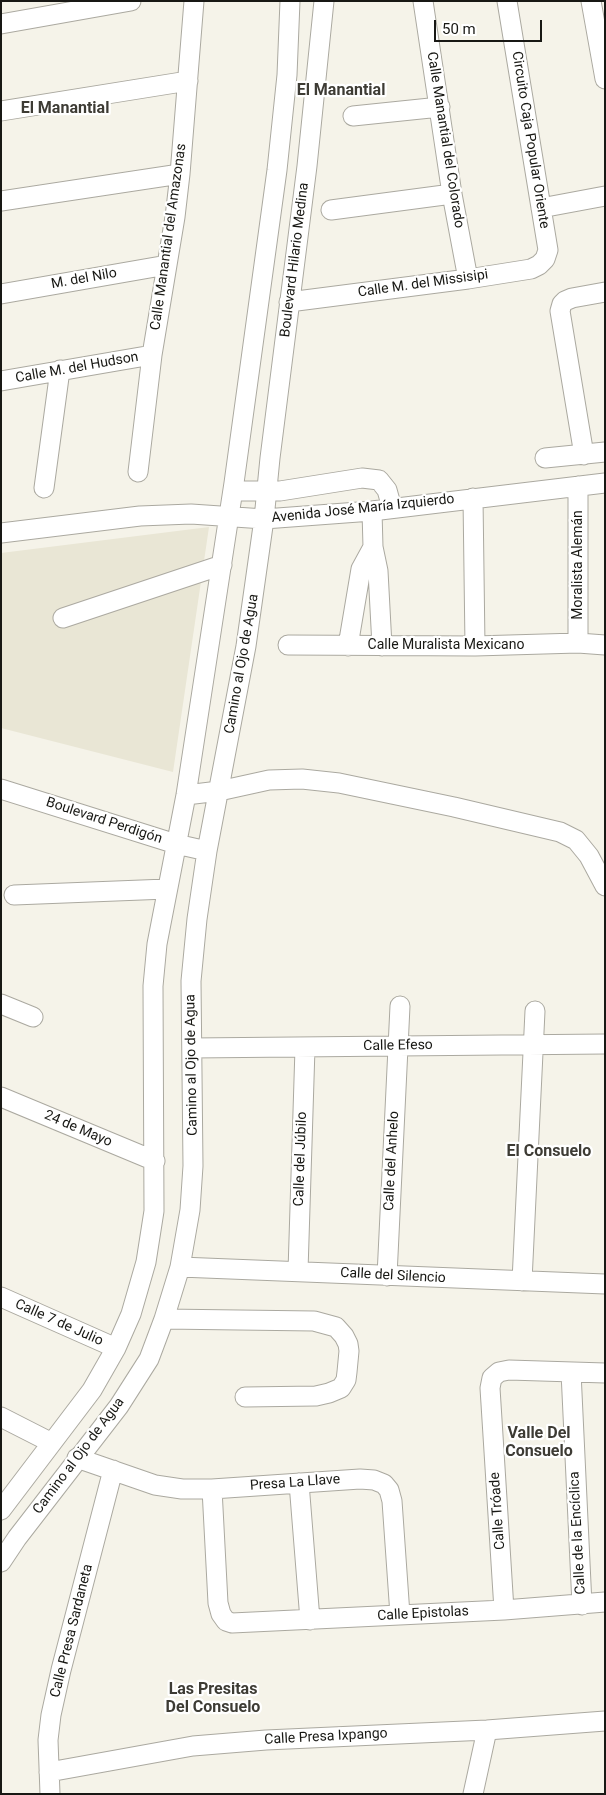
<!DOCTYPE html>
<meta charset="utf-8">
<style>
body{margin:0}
#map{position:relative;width:606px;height:1795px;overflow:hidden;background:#f5f3e9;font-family:Roboto,sans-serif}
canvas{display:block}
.frame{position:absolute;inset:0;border:2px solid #181814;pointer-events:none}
.scale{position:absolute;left:434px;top:20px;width:108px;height:22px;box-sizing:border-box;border:2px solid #181814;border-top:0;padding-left:6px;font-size:15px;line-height:18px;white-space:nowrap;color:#181814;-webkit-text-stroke:4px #fff;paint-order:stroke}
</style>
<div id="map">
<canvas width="606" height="1795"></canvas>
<div class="frame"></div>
<div class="scale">50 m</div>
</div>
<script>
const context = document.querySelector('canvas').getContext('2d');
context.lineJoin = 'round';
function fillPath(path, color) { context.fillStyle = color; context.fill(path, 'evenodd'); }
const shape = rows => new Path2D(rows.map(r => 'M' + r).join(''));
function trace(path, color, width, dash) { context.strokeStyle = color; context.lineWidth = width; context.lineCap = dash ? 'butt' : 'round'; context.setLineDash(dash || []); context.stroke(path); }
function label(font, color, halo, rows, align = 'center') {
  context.font = font + ' Roboto,sans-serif'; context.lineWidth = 4.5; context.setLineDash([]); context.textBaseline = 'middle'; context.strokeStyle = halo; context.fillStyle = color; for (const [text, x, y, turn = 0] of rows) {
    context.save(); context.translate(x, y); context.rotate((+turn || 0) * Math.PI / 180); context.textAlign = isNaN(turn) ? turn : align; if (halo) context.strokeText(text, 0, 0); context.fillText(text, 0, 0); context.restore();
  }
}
fillPath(shape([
 [209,527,173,772,1,728,1,553]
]), '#e9e6d5');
const minor = shape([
 [423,1,452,194,468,279],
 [591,1,605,79],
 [1,24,131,1],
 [1,111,188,81],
 [353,116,440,107],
 [1,201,180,174],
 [541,208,605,196],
 [331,210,452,194],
 [1,294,167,265],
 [289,302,468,279,531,269,539,265,545,259,548,250,507,1],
 [1,381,152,355],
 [584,455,560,311,562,304,565,301,572,298,605,292],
 [545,458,605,452],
 [138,472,152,355,175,217,180,174,194,1],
 [578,486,578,643],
 [44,488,60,370],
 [233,491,280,491,362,478,379,480,387,490,392,508],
 [473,498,475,646],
 [372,511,373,547,378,571,382,646],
 [1,533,140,516,191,514,264,519,372,511,605,483],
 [63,618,222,565],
 [288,645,475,646,578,643,605,645],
 [348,646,361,569,373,547],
 [1,789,176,844,207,851],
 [186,795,219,791,269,780,302,779,339,783,454,807,560,832,576,840,589,856,605,886],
 [14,895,167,889],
 [1,1004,33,1017],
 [192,1048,605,1044],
 [1,1097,155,1161],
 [180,1267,605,1284],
 [298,1271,305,1048],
 [387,1276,400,1006],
 [522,1281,535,1011],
 [1,1297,116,1348],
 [164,1319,314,1321,336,1327,344,1336,348,1344,349,1351,347,1372,346,1380,341,1388,329,1393,316,1396,245,1397],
 [571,1372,582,1605],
 [1,1417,52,1443],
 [77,1458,155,1485,182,1489,212,1489,360,1479,374,1480,384,1484,389,1490,392,1501,400,1615],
 [299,1483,310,1620],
 [212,1489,218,1603,221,1614,226,1621,232,1623,504,1610,605,1602],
 [1,1510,92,1390,116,1348,131,1314,146,1262,154,1211,153,986,157,944,186,795,234,483,277,170,287,75,290,1],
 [1,1562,17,1538,119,1406,149,1359,164,1319,180,1267,190,1210,193,1166,191,981,197,919,207,851,246,646,264,519,270,458,307,166,324,1],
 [504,1610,490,1388,492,1378,499,1372,509,1370,605,1373],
 [49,1772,193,1746,266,1740,487,1730,605,1721],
 [50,1794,48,1740,51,1715,61,1670,113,1470],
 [473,1794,487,1730]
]);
trace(minor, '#aba9a0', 21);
trace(minor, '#fff', 19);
label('14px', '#181814', '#fff', [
 ["Calle Manantial del Colorado",445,140,81],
 ["Circuito Caja Popular Oriente",530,140,81],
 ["Calle Manantial del Amazonas",169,237,-82],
 ["Boulevard Hilario Medina",295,260,-83],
 ["M. del Nilo",84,279,-10],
 ["Calle M. del Missisipi",423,284,-8],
 ["Calle M. del Hudson",77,368,-10],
 ["Avenida José María Izquierdo",363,509,-6],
 ["Moralista Alemán",578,565,-90],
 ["Calle Muralista Mexicano",446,645],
 ["Camino al Ojo de Agua",242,664,-80],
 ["Boulevard Perdigón",104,821,18],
 ["Calle Efeso",398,1046,-1],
 ["Camino al Ojo de Agua",192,1065,-91],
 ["24 de Mayo",78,1129,23],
 ["Calle del Júbilo",301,1159,-88],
 ["Calle del Anhelo",392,1161,-87],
 ["Calle del Silencio",393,1276,3],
 ["Calle 7 de Julio",59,1323,24],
 ["Camino al Ojo de Agua",79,1456,-53],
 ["Presa La Llave",295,1483,-4],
 ["Calle Tróade",498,1511,-94],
 ["Calle de la Encíclica",578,1533,-93],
 ["Calle Epistolas",423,1614,-3],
 ["Calle Presa Sardaneta",72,1631,-76],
 ["Calle Presa Ixpango",326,1737,-3]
]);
label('bold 16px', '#3d3b34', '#fff', [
 ["El Manantial",341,91],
 ["El Manantial",65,109],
 ["El Consuelo",549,1152],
 ["Valle Del",539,1434],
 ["Consuelo",539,1452],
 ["Las Presitas",213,1690],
 ["Del Consuelo",213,1708]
]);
</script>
